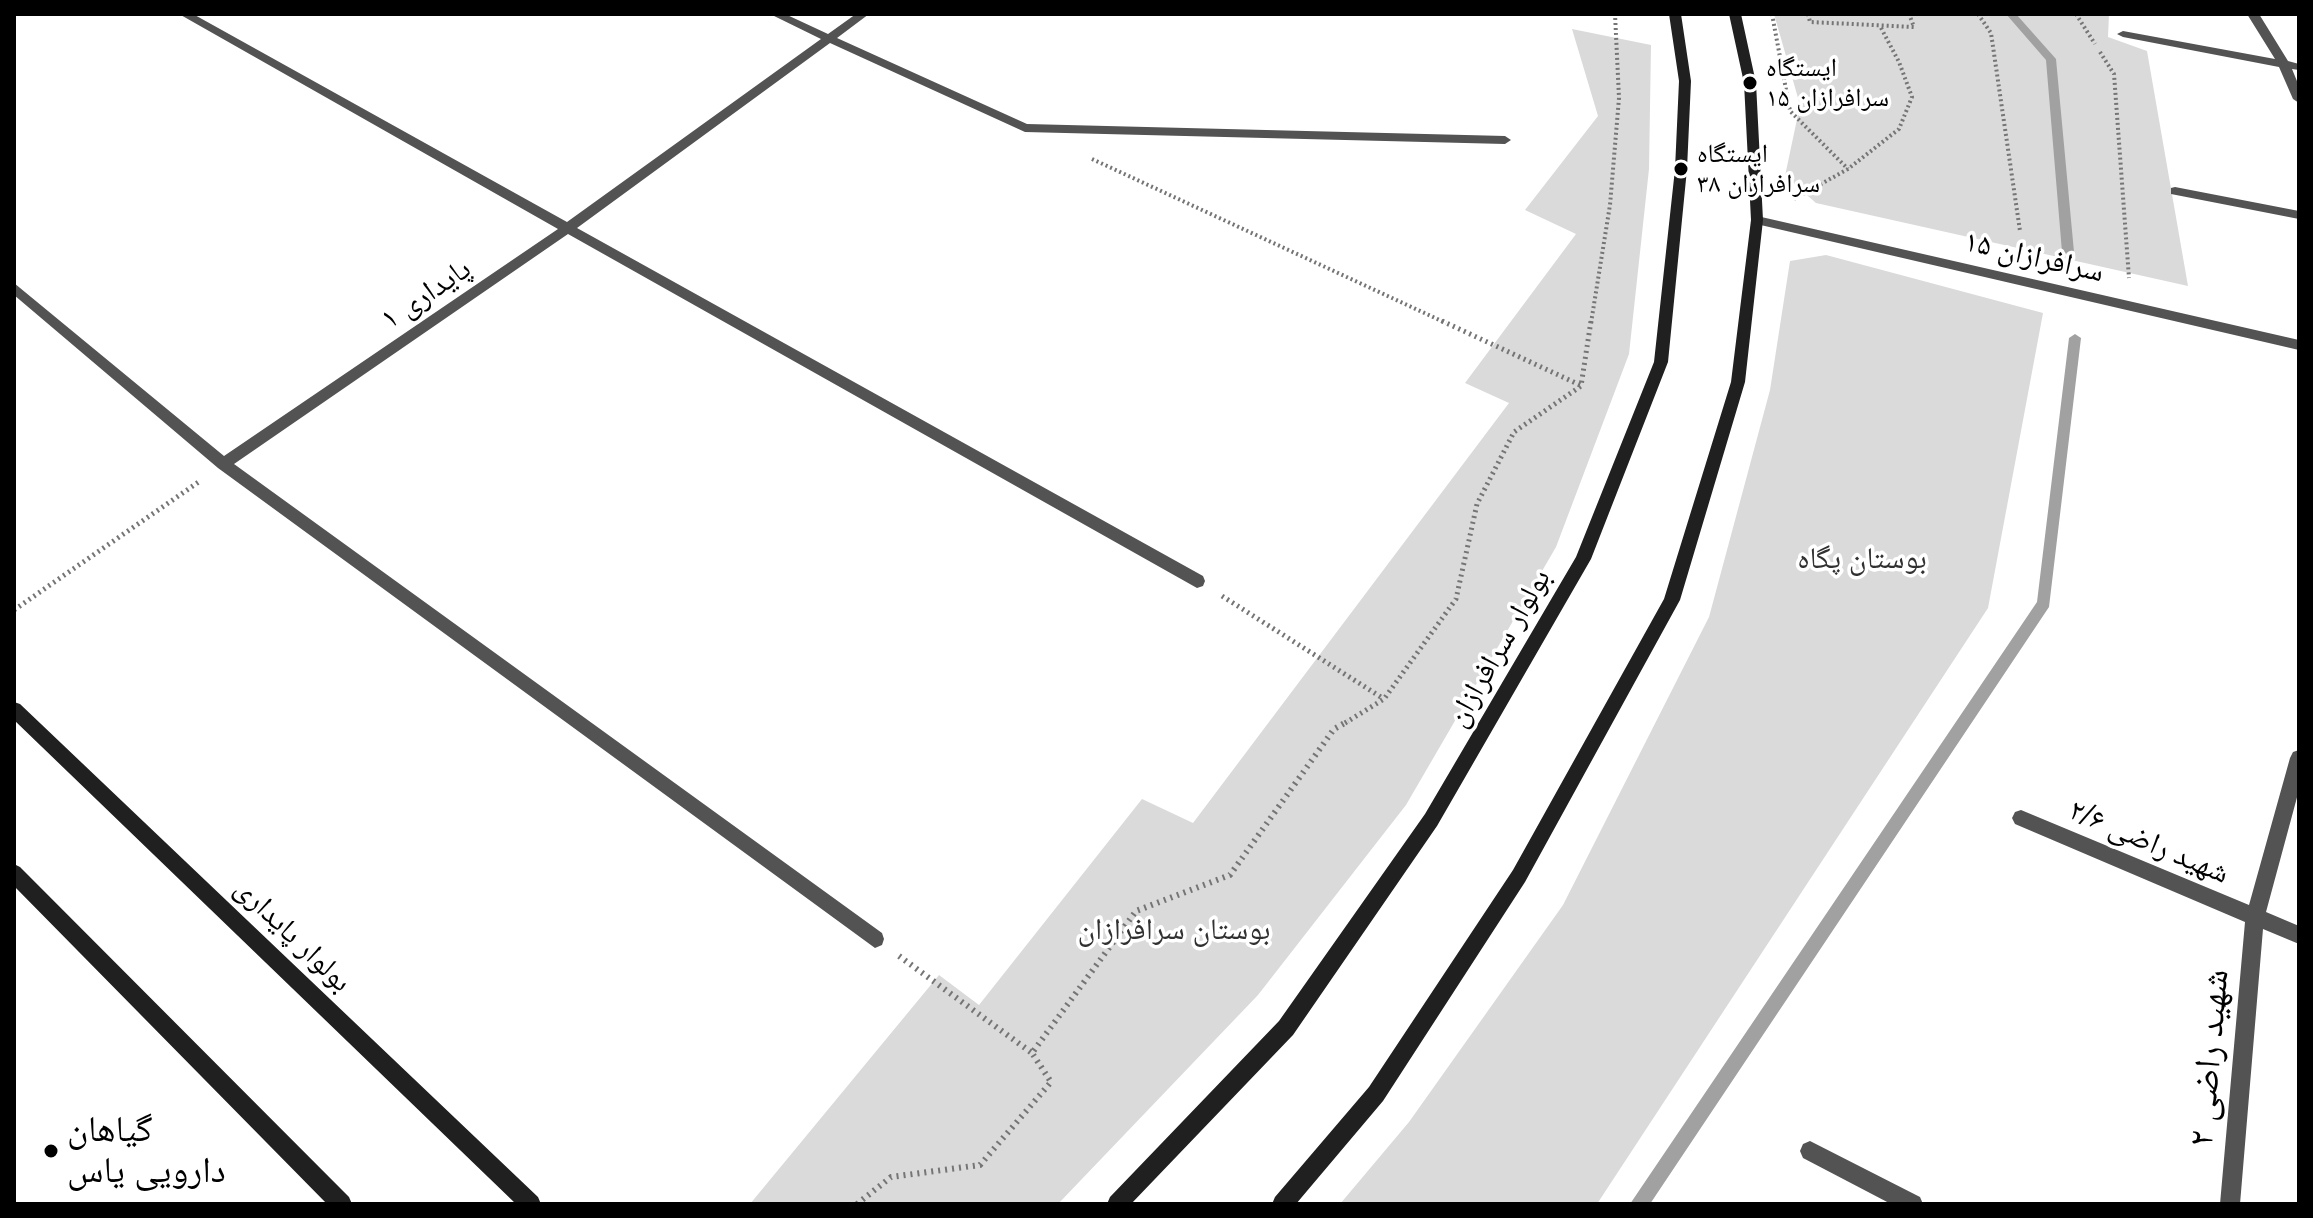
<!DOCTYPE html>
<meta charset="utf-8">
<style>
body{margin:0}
#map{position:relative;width:2313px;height:1218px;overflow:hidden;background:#fff;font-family:Mulish,sans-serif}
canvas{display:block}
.frame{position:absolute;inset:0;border:16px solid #000;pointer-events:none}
</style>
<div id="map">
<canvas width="2313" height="1218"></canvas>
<div class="frame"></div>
</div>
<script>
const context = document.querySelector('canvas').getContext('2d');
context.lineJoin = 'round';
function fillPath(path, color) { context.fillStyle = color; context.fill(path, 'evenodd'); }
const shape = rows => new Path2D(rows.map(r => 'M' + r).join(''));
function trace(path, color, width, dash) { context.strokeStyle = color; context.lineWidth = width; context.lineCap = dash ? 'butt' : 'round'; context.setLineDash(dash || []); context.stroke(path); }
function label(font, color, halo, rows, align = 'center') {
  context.font = font + ' Mulish,"Noto Naskh Arabic",sans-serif'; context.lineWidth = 7; context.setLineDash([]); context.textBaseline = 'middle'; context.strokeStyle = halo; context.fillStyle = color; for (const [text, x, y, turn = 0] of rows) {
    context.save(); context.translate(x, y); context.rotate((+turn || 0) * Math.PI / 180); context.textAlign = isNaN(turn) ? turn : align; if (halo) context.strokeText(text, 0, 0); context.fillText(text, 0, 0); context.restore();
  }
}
fillPath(shape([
 [1774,14,2109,14,2108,37,2147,51,2188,286,1816,203,1785,176,1800,105],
 [1572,29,1651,45,1649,169,1629,354,1556,547,1406,805,1258,995,1058,1204,750,1204,939,975,979,1005,1142,799,1193,823,1509,403,1465,383,1576,234,1525,210,1598,116],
 [1826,255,2043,313,1988,608,1597,1204,1340,1204,1409,1122,1563,905,1709,617,1770,390,1790,261]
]), '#dadada');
fillPath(shape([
 [2006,14,2016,14,2056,59,2074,252,2068,256,2062,252,2046,60,2006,14],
 [2075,334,2081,338,2049,607,1650,1204,1630,1204,2037,602,2069,338,2075,334]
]), '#a1a1a1');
trace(shape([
 [1772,14,1790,111,1848,169],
 [1808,14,1810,22,1914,27,1909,14],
 [1978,14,1991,33,2020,231],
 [2076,14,2095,44],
 [2100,52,2114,74,2129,278],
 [1092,159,1446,323],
 [1794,199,1848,169,1899,129,1912,97,1899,62,1880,26],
 [1591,323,1610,205,1619,98,1615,14]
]), '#757575', 4, [2, 3]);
trace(shape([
 [1442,321,1580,385],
 [1222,596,1384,699],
 [14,610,200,481],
 [1345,723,1384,699,1456,599,1477,504,1514,432,1581,386,1591,321]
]), '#757575', 5, [2, 4]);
trace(shape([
 [899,956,1032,1053],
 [857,1204,891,1177,980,1165,1051,1082,1032,1053,1136,911,1230,875,1334,729,1348,721]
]), '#757575', 6, [2, 5]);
fillPath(shape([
 [179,14,193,14,567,222,821,39,770,14,785,14,828,34,856,14,869,14,837,38,1027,124,1505,136,1511,140,1505,144,1025,132,830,43,577,228,1203,576,1205,581,1203,586,1197,588,568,234,234,464,882,933,884,939,882,945,875,948,218,468,14,295,14,283,224,456,558,229,179,14],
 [2247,14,2259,14,2288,61,2299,64,2299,70,2292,69,2299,86,2299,103,2293,99,2279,67,2123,37,2117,34,2123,31,2275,59,2247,14],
 [2175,187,2299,211,2299,219,2171,194,2171,188,2175,187],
 [1757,216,2299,340,2299,350,1752,223,1751,220,1757,216],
 [2299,750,2299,790,2266,912,2299,926,2299,944,2263,929,2240,1204,2220,1204,2245,922,2015,824,2012,818,2015,812,2021,810,2249,905,2290,758,2293,752,2299,750],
 [1810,1141,1920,1197,1923,1204,1891,1204,1803,1158,1800,1151,1803,1144,1810,1141]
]), '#535353');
fillPath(shape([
 [1669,14,1681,14,1691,81,1687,169,1668,362,1591,559,1437,826,1293,1035,1131,1204,1107,1204,1110,1197,1279,1021,1425,814,1576,557,1654,362,1675,169,1679,81,1669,14],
 [1729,14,1741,14,1756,83,1763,220,1745,382,1680,600,1525,882,1383,1101,1296,1204,1272,1204,1275,1197,1369,1087,1513,870,1664,599,1731,382,1751,220,1744,83,1729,14],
 [14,702,20,704,538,1197,541,1204,516,1204,14,720,14,702],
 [14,864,20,867,349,1197,352,1204,327,1204,14,886,14,864]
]), '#202020');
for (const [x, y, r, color] of [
 [1750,83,8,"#000"],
 [1681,169,8,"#000"],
 [51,1151,8,"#000"]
]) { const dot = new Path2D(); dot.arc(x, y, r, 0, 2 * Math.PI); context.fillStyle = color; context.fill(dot); trace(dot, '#fff', 3); }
label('26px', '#000', '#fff', [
 ["ایستگاه",1766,68],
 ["سرافرازان ۱۵",1766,98],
 ["ایستگاه",1697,154],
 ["سرافرازان ۳۸",1697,184]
], 'left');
label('30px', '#000', '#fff', [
 ["سرافرازان ۱۵",2034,257,13],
 ["پایداری ۱",426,294,-34],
 ["بولوار سرافرازان",1499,648,-60],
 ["شهید راضی ۲/۶",2149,842,23],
 ["بولوار پایداری",293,935,44]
]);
label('30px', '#313131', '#fff', [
 ["بوستان پگاه",1862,559],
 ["بوستان سرافرازان",1174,930]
]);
label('36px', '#000', '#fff', [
 ["شهید راضی ۲",2209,1058,-85]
]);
label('36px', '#000', '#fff', [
 ["گیاهان",67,1130],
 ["دارویی یاس",67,1171]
], 'left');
</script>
